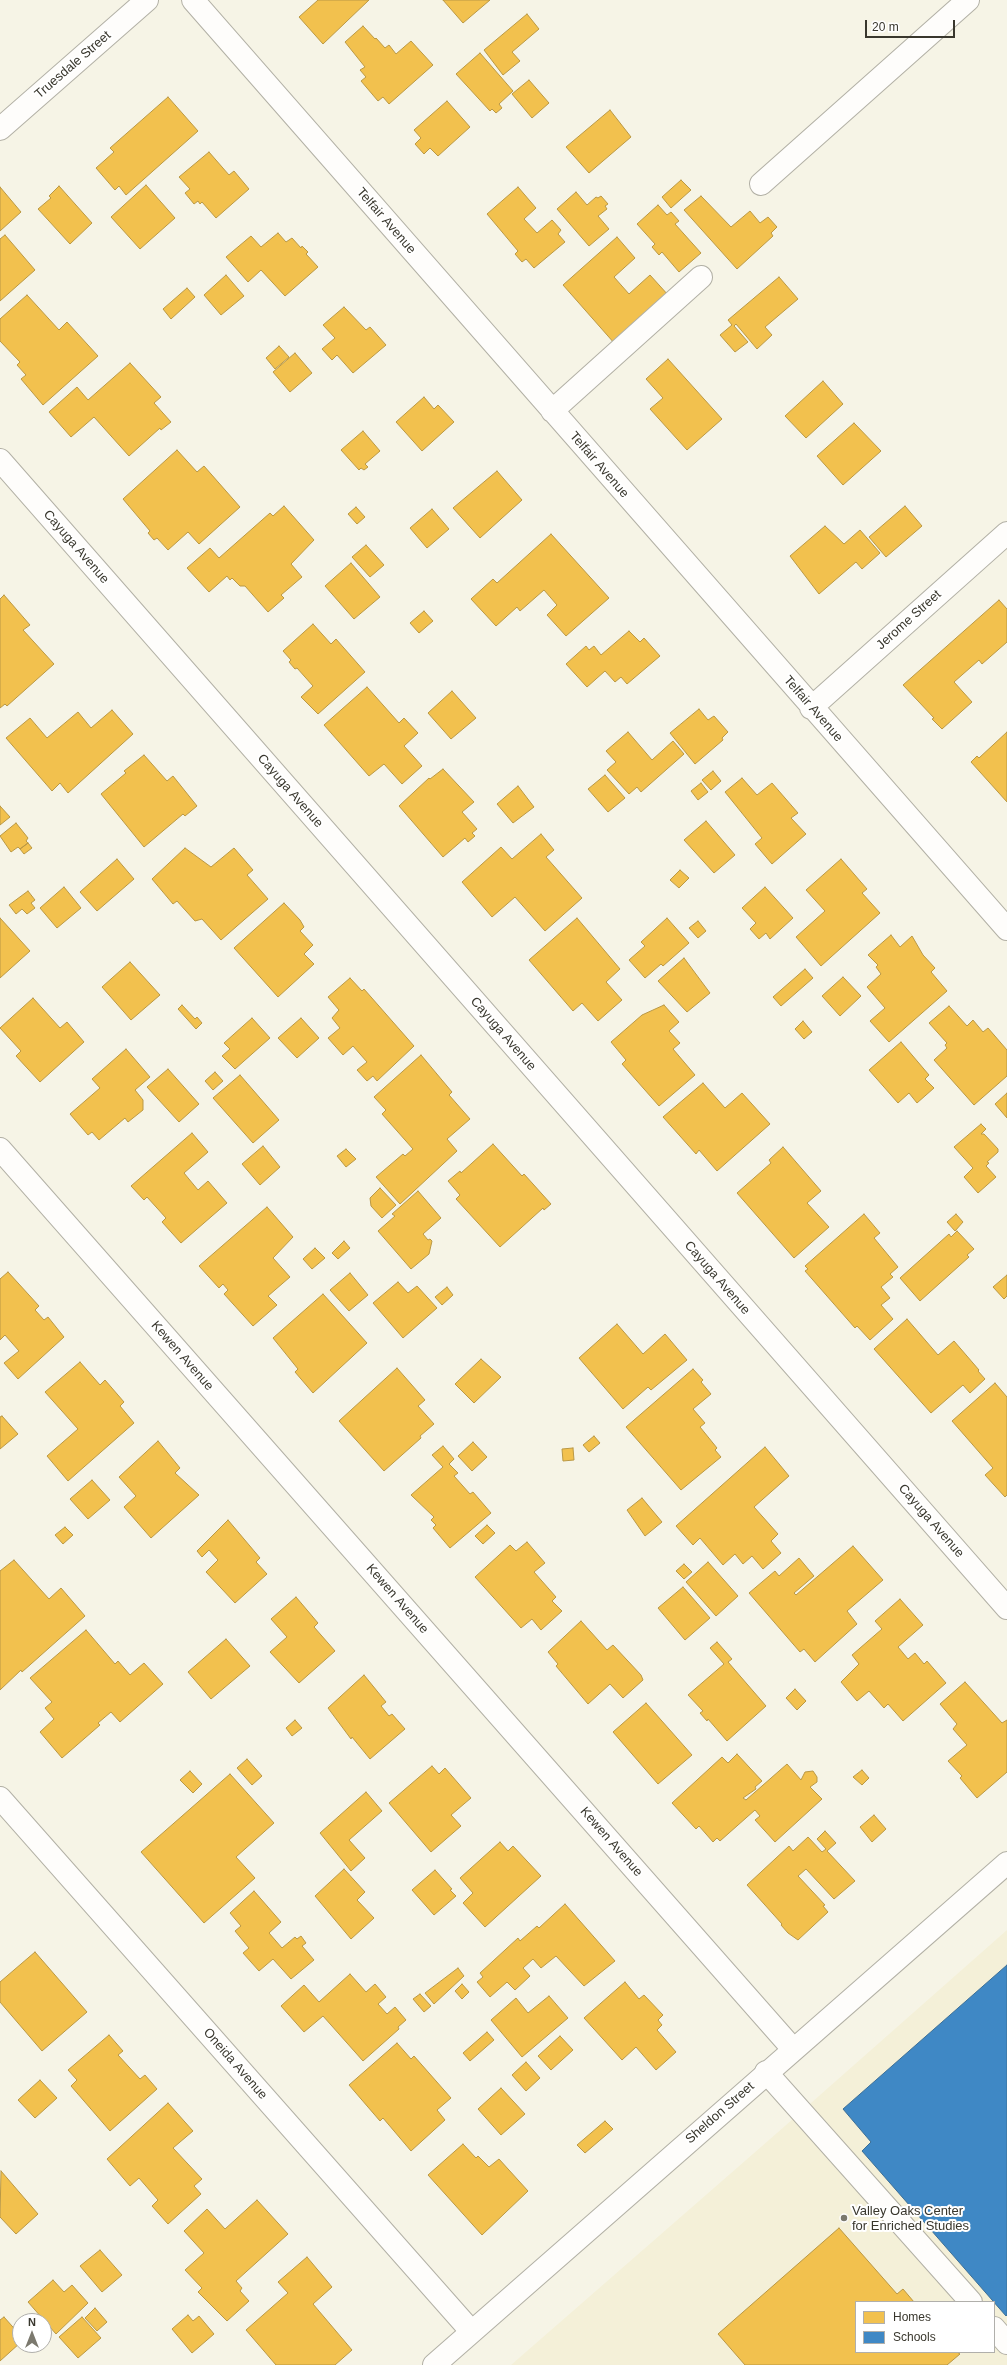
<!DOCTYPE html>
<style>
body{margin:0}
#map{position:relative;width:1007px;height:2365px;overflow:hidden;background:#f6f4e6;font-family:Arial,sans-serif}
canvas{display:block}
.legend{position:absolute;left:855px;top:2301px;width:140px;height:52px;box-sizing:border-box;background:#fff;border:1px solid #b0afab;margin:0;padding:5px 7px;list-style:none;font-size:12px;color:#39372d}
.legend li{display:flex;align-items:center;gap:8px;height:20px}
.legend b{width:20px;border:1px solid #b0afab}
.north{position:absolute;left:12px;top:2313px;width:40px;height:40px;box-sizing:border-box;background:#fff;border:1px solid #b0afab;border-radius:50%;rotate:0deg;font-size:11px;font-weight:700;line-height:16px;text-align:center;color:#39372d}
.north::after{content:'';display:block;margin:auto;width:14px;height:18px;background:#7b796e;clip-path:polygon(50% 0,100% 100%,50% 72%,0 100%)}
.scale{position:absolute;left:865px;top:20px;width:90px;height:18px;box-sizing:border-box;border:2px solid #39372d;border-top:0;padding-left:5px;font-size:12px;line-height:14px;white-space:nowrap;color:#39372d;-webkit-text-stroke:3px #fff;paint-order:stroke}
</style>
<div id="map">
<canvas width="1007" height="2365"></canvas>
<ul class="legend">
<li><b style="height:11px;background:#f2c14e"></b>Homes</li>
<li><b style="height:11px;background:#3f88c5"></b>Schools</li>
</ul>
<div class="north">N</div>
<div class="scale">20 m</div>
</div>
<script>
const context = document.querySelector('canvas').getContext('2d');
context.lineJoin = 'round';
function fillPath(path, color) { context.fillStyle = color; context.fill(path, 'evenodd'); }
const shape = rows => new Path2D(rows.map(r => 'M' + r).join(''));
function trace(path, color, width, dash) { context.strokeStyle = color; context.lineWidth = width; context.lineCap = dash ? 'butt' : 'round'; context.setLineDash(dash || []); context.stroke(path); }
function label(font, color, halo, rows, align = 'center') {
  context.font = font + ' Arial,sans-serif'; context.lineWidth = 4; context.setLineDash([]); context.textBaseline = 'middle'; context.strokeStyle = halo; context.fillStyle = color; for (const [text, x, y, turn = 0] of rows) {
    context.save(); context.translate(x, y); context.rotate((+turn || 0) * Math.PI / 180); context.textAlign = isNaN(turn) ? turn : align; if (halo) context.strokeText(text, 0, 0); context.fillText(text, 0, 0); context.restore();
  }
}
fillPath(shape([
 [1007,1930,1007,2365,511,2365,777,2133],
 [856,2302,994,2302,994,2352,856,2352]
]), '#f4f0d8');
const homes = shape([
 [318,0,369,0,323,44,299,17,318,0],
 [443,0,490,0,463,23,443,0],
 [527,14,539,29,512,52,520,61,503,75,484,50,527,14],
 [363,26,375,39,376,38,385,48,389,45,396,54,411,41,433,65,389,104,383,97,378,101,361,81,366,77,360,70,365,67,345,42,363,26],
 [480,53,513,91,499,104,502,108,496,113,492,109,490,111,456,74,480,53],
 [529,80,549,103,532,118,512,94,529,80],
 [168,97,198,131,126,195,119,186,115,190,96,168,114,152,110,148,168,97],
 [447,101,470,127,438,156,430,148,424,154,415,144,421,138,414,130,447,101],
 [610,110,631,137,589,173,566,147,610,110],
 [209,152,229,175,234,171,249,189,216,218,202,202,200,204,198,201,194,204,185,193,190,189,179,177,209,152],
 [681,180,691,190,671,208,662,197,681,180],
 [146,185,175,218,140,249,111,217,146,185],
 [59,186,92,223,70,244,38,209,51,198,49,196,59,186],
 [0,187,21,212,0,231,0,187],
 [518,187,536,208,524,219,537,233,552,220,561,230,558,234,565,242,534,268,526,259,522,262,515,254,518,251,487,214,518,187],
 [576,192,587,205,596,197,598,198,601,196,608,204,605,206,607,209,598,216,609,229,589,246,557,209,576,192],
 [701,196,731,227,750,211,760,223,768,217,777,227,771,233,773,236,737,269,684,210,701,196],
 [658,205,667,215,671,212,679,221,675,224,701,253,679,272,662,252,659,255,652,247,655,244,637,224,658,205],
 [278,233,286,242,292,238,301,248,302,246,308,252,306,254,318,267,285,296,261,270,248,282,226,257,251,236,261,247,278,233],
 [5,235,35,270,0,301,0,239,5,235],
 [617,237,635,258,614,277,629,294,650,275,669,296,615,344,563,285,617,237],
 [226,275,244,296,221,315,204,295,226,275],
 [779,277,798,299,765,327,772,335,757,349,736,324,734,326,748,342,735,352,720,335,732,325,728,320,779,277],
 [187,288,195,297,171,319,163,309,187,288],
 [27,295,59,330,67,322,98,356,43,405,21,379,26,375,17,365,20,362,0,341,0,319,27,295],
 [344,307,366,330,370,327,386,345,353,373,337,355,332,360,322,349,335,338,323,325,344,307],
 [279,346,289,357,275,369,266,358,279,346],
 [295,353,312,373,290,392,273,372,295,353],
 [668,359,722,419,687,450,650,409,663,398,646,379,668,359],
 [130,363,161,397,154,403,171,422,161,430,160,428,129,456,94,417,71,437,49,412,77,387,88,400,130,363],
 [823,381,843,404,806,438,785,416,823,381],
 [424,397,434,409,438,405,454,422,422,451,396,422,424,397],
 [854,423,881,451,843,485,817,456,854,423],
 [363,431,380,451,365,464,368,467,364,470,361,468,359,470,341,450,363,431],
 [177,450,197,472,204,466,240,507,199,544,188,532,168,550,157,538,154,540,148,533,150,531,123,499,177,450],
 [497,471,522,500,480,538,453,508,497,471],
 [284,506,314,540,291,564,302,577,281,595,284,598,268,612,245,586,240,586,232,578,230,580,227,576,209,592,187,568,210,548,219,558,270,513,273,516,284,506],
 [905,506,922,526,886,557,869,537,905,506],
 [356,507,365,517,357,524,348,514,356,507],
 [432,509,449,529,427,548,410,528,432,509],
 [825,526,844,544,860,530,880,553,862,569,856,562,819,594,790,556,825,526],
 [551,534,609,598,566,636,547,615,557,605,544,590,520,611,517,607,496,626,471,599,493,579,497,583,551,534],
 [366,545,384,565,370,577,352,557,366,545],
 [351,563,380,597,354,619,325,586,351,563],
 [4,595,30,625,23,630,54,664,7,706,5,704,0,708,0,599,4,595],
 [999,600,1007,609,1007,642,982,664,979,660,954,682,972,702,942,729,932,719,934,718,903,685,999,600],
 [424,611,433,621,419,633,410,623,424,611],
 [313,624,331,644,336,639,365,672,318,714,301,697,313,686,297,668,295,669,289,662,291,660,283,651,313,624],
 [629,631,640,642,644,638,660,656,627,684,621,677,615,682,605,671,587,687,566,664,586,646,589,650,594,646,601,655,629,631],
 [367,687,399,723,404,718,418,733,404,746,422,766,402,784,384,764,369,776,324,725,367,687],
 [452,691,476,718,451,739,428,713,452,691],
 [699,709,708,720,714,716,728,732,722,738,723,740,695,764,670,733,699,709],
 [112,710,133,734,68,793,60,783,52,791,6,738,30,718,47,738,78,712,91,728,112,710],
 [628,732,652,760,673,741,684,754,641,792,637,787,629,794,607,770,616,762,606,751,628,732],
 [1007,732,1007,802,971,762,977,756,979,758,1007,732],
 [144,755,167,781,173,776,197,806,185,816,183,814,144,847,101,794,126,773,124,771,144,755],
 [443,769,474,802,462,812,477,829,472,833,475,836,468,842,465,838,443,857,399,806,429,778,430,779,443,769],
 [713,771,721,781,711,790,702,780,713,771],
 [605,775,625,798,608,812,588,789,605,775],
 [742,778,757,795,772,783,798,813,791,818,806,834,772,864,755,844,762,838,725,792,742,778],
 [701,783,708,792,698,800,691,791,701,783],
 [518,786,534,807,513,823,497,804,518,786],
 [0,806,10,817,0,825,0,806],
 [706,821,735,855,714,873,684,840,706,821],
 [16,823,28,838,26,841,28,843,20,849,18,847,11,852,0,836,16,823],
 [541,834,554,850,546,857,582,898,545,931,515,897,492,917,462,882,501,847,512,859,541,834],
 [28,843,32,848,24,854,20,849,28,843],
 [185,848,211,867,234,848,253,870,247,875,268,899,221,940,202,919,195,921,177,901,173,904,152,879,185,848],
 [117,859,134,879,97,911,80,892,117,859],
 [841,859,867,889,862,893,880,913,821,966,796,937,825,911,806,890,841,859],
 [680,870,689,878,679,888,670,880,680,870],
 [64,887,81,908,57,928,40,908,64,887],
 [765,887,793,918,770,939,766,933,759,939,750,929,756,923,742,908,765,887],
 [28,891,35,900,31,903,35,908,27,914,22,909,16,914,9,905,28,891],
 [284,903,300,920,304,927,300,931,313,945,304,954,314,964,278,997,234,948,284,903],
 [0,918,30,951,0,978,0,918],
 [577,918,620,969,606,982,622,1000,598,1021,582,1003,573,1011,529,960,577,918],
 [667,918,689,943,663,966,661,964,645,978,629,960,645,946,641,942,667,918],
 [698,921,706,931,698,938,689,928,698,921],
 [891,935,900,947,912,936,923,955,935,968,931,972,947,991,889,1042,870,1021,885,1008,867,987,881,974,876,967,878,965,868,955,891,935],
 [684,958,710,993,687,1012,658,981,684,958],
 [130,962,160,995,131,1020,102,987,130,962],
 [805,969,813,978,781,1006,773,997,805,969],
 [843,977,861,996,840,1016,822,996,843,977],
 [350,978,362,991,364,989,414,1046,377,1081,373,1076,367,1081,357,1070,367,1062,353,1046,343,1055,328,1038,340,1028,332,1018,339,1010,328,997,350,978],
 [33,998,60,1028,67,1022,84,1042,40,1082,16,1056,21,1051,0,1028,33,998],
 [182,1005,195,1019,197,1017,202,1023,196,1029,178,1009,182,1005],
 [664,1005,679,1022,669,1031,680,1043,673,1049,695,1075,659,1106,622,1064,626,1060,611,1042,642,1015,664,1005],
 [949,1006,967,1026,973,1020,983,1032,988,1028,1007,1050,1007,1076,974,1105,934,1060,947,1048,945,1045,947,1043,929,1023,949,1006],
 [252,1018,270,1038,235,1069,222,1056,230,1049,224,1043,252,1018],
 [301,1018,319,1038,297,1058,278,1038,301,1018],
 [803,1021,812,1032,804,1039,795,1029,803,1021],
 [901,1042,929,1075,925,1079,934,1088,917,1103,909,1093,898,1103,869,1070,901,1042],
 [126,1049,150,1077,135,1090,143,1100,143,1110,128,1122,125,1118,99,1140,92,1132,88,1135,70,1114,100,1088,92,1079,126,1049],
 [421,1055,452,1092,449,1095,470,1119,447,1139,457,1151,400,1204,376,1177,403,1154,405,1156,413,1149,382,1114,386,1110,374,1097,421,1055],
 [168,1069,199,1104,179,1122,147,1087,168,1069],
 [215,1072,223,1081,213,1090,205,1081,215,1072],
 [240,1075,279,1120,253,1143,213,1098,240,1075],
 [703,1083,725,1108,742,1093,770,1124,717,1171,699,1150,696,1154,663,1117,703,1083],
 [1007,1093,1007,1118,995,1104,1007,1093],
 [981,1124,986,1129,981,1134,984,1134,998,1149,998,1152,987,1162,989,1163,986,1166,996,1177,978,1193,964,1177,973,1168,954,1147,981,1124],
 [192,1133,208,1152,184,1173,198,1190,208,1181,227,1203,181,1243,162,1222,166,1218,147,1197,144,1200,131,1186,192,1133],
 [493,1144,522,1176,524,1174,551,1204,544,1210,543,1208,500,1247,456,1199,460,1195,448,1181,460,1171,461,1173,493,1144],
 [263,1146,280,1167,260,1185,242,1164,263,1146],
 [783,1147,821,1191,807,1203,829,1227,794,1258,737,1193,771,1163,769,1160,783,1147],
 [346,1149,356,1159,346,1167,337,1156,346,1149],
 [380,1188,396,1205,382,1218,371,1206,370,1198,380,1188],
 [418,1191,441,1218,423,1234,428,1240,430,1239,432,1241,429,1254,411,1269,378,1231,395,1216,392,1214,418,1191],
 [267,1207,293,1237,273,1258,290,1277,268,1296,277,1305,253,1326,224,1294,228,1290,223,1284,219,1288,199,1266,267,1207],
 [864,1214,880,1233,874,1238,898,1267,890,1274,893,1277,881,1287,890,1298,881,1305,893,1319,870,1340,857,1326,855,1328,805,1271,808,1269,805,1266,864,1214],
 [956,1214,963,1222,955,1231,947,1222,956,1214],
 [957,1231,974,1249,967,1255,969,1257,920,1301,900,1278,949,1234,951,1237,957,1231],
 [344,1241,350,1248,338,1259,332,1253,344,1241],
 [315,1248,325,1258,312,1269,303,1259,315,1248],
 [8,1272,39,1306,35,1310,44,1320,48,1317,64,1337,18,1379,4,1363,19,1351,5,1335,0,1340,0,1279,8,1272],
 [350,1273,368,1295,349,1311,330,1290,350,1273],
 [1007,1275,1007,1296,1004,1299,993,1287,1007,1275],
 [398,1282,408,1293,417,1286,437,1308,403,1338,373,1303,398,1282],
 [447,1287,453,1295,442,1305,435,1297,447,1287],
 [323,1294,367,1343,313,1393,295,1372,298,1369,273,1338,323,1294],
 [907,1319,938,1355,954,1341,979,1370,978,1371,985,1379,970,1393,963,1385,931,1413,874,1349,907,1319],
 [617,1324,643,1354,665,1334,687,1360,651,1390,648,1387,623,1409,579,1358,617,1324],
 [481,1359,501,1377,474,1403,455,1384,481,1359],
 [80,1362,100,1385,105,1380,124,1402,120,1406,134,1423,68,1481,47,1456,78,1429,45,1392,80,1362],
 [397,1368,425,1400,418,1406,434,1424,420,1436,421,1438,384,1471,339,1421,397,1368],
 [693,1369,703,1380,701,1382,711,1394,693,1409,705,1423,700,1427,717,1448,715,1450,721,1457,681,1490,626,1427,693,1369],
 [995,1383,1007,1397,1007,1495,1005,1497,985,1475,993,1468,952,1421,995,1383],
 [2,1416,18,1434,0,1449,0,1417,2,1416],
 [594,1436,600,1443,589,1452,583,1445,594,1436],
 [158,1441,180,1468,175,1473,199,1495,151,1538,124,1507,136,1496,119,1477,158,1441],
 [473,1442,487,1457,472,1471,458,1456,473,1442],
 [443,1446,454,1459,449,1464,458,1473,454,1476,470,1494,473,1492,491,1513,450,1548,433,1528,436,1525,431,1520,434,1517,411,1495,443,1467,432,1455,443,1446],
 [765,1447,789,1476,754,1507,778,1534,771,1541,781,1553,763,1569,752,1556,743,1564,735,1554,723,1565,700,1538,693,1545,676,1526,765,1447],
 [573,1448,574,1460,563,1461,562,1449,573,1448],
 [92,1480,110,1500,88,1519,70,1499,92,1480],
 [642,1498,662,1522,645,1536,627,1510,642,1498],
 [228,1520,260,1558,256,1562,267,1574,235,1603,206,1572,218,1560,209,1550,202,1557,197,1551,228,1520],
 [487,1525,495,1533,483,1544,475,1536,487,1525],
 [65,1527,73,1535,63,1544,55,1535,65,1527],
 [527,1542,545,1563,534,1572,556,1597,552,1601,562,1611,541,1630,532,1619,521,1628,475,1577,510,1545,516,1551,527,1542],
 [853,1546,883,1580,847,1611,857,1624,815,1662,804,1649,800,1652,749,1593,775,1571,779,1576,799,1558,814,1576,794,1593,796,1595,853,1546],
 [14,1560,49,1599,61,1588,85,1616,22,1672,21,1670,0,1690,0,1571,14,1560],
 [708,1562,738,1596,716,1616,686,1582,708,1562],
 [684,1564,692,1572,684,1579,676,1571,684,1564],
 [683,1587,710,1618,685,1640,658,1608,683,1587],
 [296,1597,318,1623,314,1627,335,1651,299,1683,270,1652,287,1637,271,1619,296,1597],
 [900,1599,923,1625,898,1647,908,1659,915,1653,924,1664,927,1661,946,1683,903,1721,888,1704,884,1708,869,1691,857,1701,841,1682,859,1664,852,1655,882,1629,875,1621,900,1599],
 [581,1621,607,1650,613,1645,641,1675,643,1680,623,1698,610,1684,588,1704,556,1666,558,1664,548,1652,581,1621],
 [86,1630,115,1664,118,1661,130,1675,144,1663,163,1684,120,1722,111,1712,98,1723,100,1725,62,1758,40,1732,54,1719,45,1708,52,1702,30,1678,86,1630],
 [226,1639,250,1666,211,1699,188,1672,226,1639],
 [717,1642,732,1659,728,1662,766,1706,727,1741,708,1719,707,1721,700,1713,703,1711,688,1695,724,1664,710,1648,717,1642],
 [364,1675,386,1702,381,1706,389,1716,392,1714,405,1729,370,1759,352,1737,351,1739,328,1708,364,1675],
 [965,1682,1002,1723,1007,1720,1007,1772,977,1798,960,1778,962,1776,948,1761,967,1745,953,1729,957,1724,940,1704,965,1682],
 [795,1689,806,1701,797,1710,786,1698,795,1689],
 [646,1703,692,1755,658,1784,613,1732,646,1703],
 [295,1720,302,1728,292,1736,286,1728,295,1720],
 [737,1754,762,1781,755,1787,756,1789,743,1798,746,1800,787,1764,801,1780,805,1772,813,1771,817,1777,817,1782,810,1787,822,1799,775,1842,755,1820,760,1816,755,1810,720,1841,717,1838,713,1842,699,1826,696,1829,672,1803,722,1757,728,1763,737,1754],
 [247,1759,262,1776,252,1785,237,1768,247,1759],
 [432,1766,439,1774,445,1768,471,1798,451,1815,461,1826,431,1852,389,1803,432,1766],
 [862,1770,869,1778,862,1785,853,1777,862,1770],
 [190,1771,202,1784,193,1793,180,1780,190,1771],
 [230,1774,274,1823,236,1857,255,1878,204,1923,141,1852,230,1774],
 [366,1792,382,1811,349,1840,365,1858,351,1871,320,1833,366,1792],
 [874,1815,886,1829,872,1842,860,1827,874,1815],
 [825,1831,836,1843,827,1851,855,1881,834,1899,806,1869,798,1876,825,1905,823,1906,828,1912,798,1940,788,1933,781,1925,782,1924,747,1885,789,1846,793,1851,808,1837,822,1852,826,1849,817,1839,825,1831],
 [500,1842,508,1851,513,1846,541,1876,485,1927,463,1903,473,1893,460,1878,500,1842],
 [344,1869,365,1892,357,1900,374,1918,351,1939,315,1896,344,1869],
 [435,1870,452,1889,450,1890,456,1896,434,1915,412,1890,435,1870],
 [254,1891,281,1922,269,1933,282,1948,295,1937,297,1939,301,1936,306,1943,302,1946,314,1960,291,1979,273,1959,259,1971,243,1953,249,1948,235,1931,241,1926,230,1913,254,1891],
 [565,1904,615,1961,584,1986,556,1956,541,1968,533,1959,523,1968,530,1976,515,1990,507,1982,490,1997,477,1982,483,1977,480,1973,518,1938,520,1941,537,1926,539,1928,565,1904],
 [35,1952,87,2012,42,2051,0,2002,0,1982,35,1952],
 [458,1968,464,1976,434,2004,425,1993,458,1968],
 [350,1974,366,1992,375,1984,386,1997,378,2004,387,2014,395,2007,406,2020,398,2027,399,2029,363,2061,323,2016,304,2032,281,2006,304,1985,319,2002,350,1974],
 [625,1982,639,1999,644,1995,663,2015,658,2020,662,2025,657,2030,676,2052,656,2070,636,2047,622,2060,584,2018,625,1982],
 [462,1984,469,1992,462,1999,455,1991,462,1984],
 [420,1994,431,2006,424,2012,413,1999,420,1994],
 [549,1996,568,2018,522,2057,491,2020,516,1998,528,2013,549,1996],
 [487,2032,494,2040,470,2061,463,2053,487,2032],
 [109,2035,123,2051,118,2055,140,2079,145,2075,157,2089,110,2131,71,2086,77,2080,68,2070,109,2035],
 [560,2036,573,2050,551,2070,538,2056,560,2036],
 [397,2043,411,2059,414,2056,451,2098,437,2110,445,2120,411,2151,383,2118,380,2121,349,2085,397,2043],
 [526,2062,540,2078,526,2091,512,2075,526,2062],
 [40,2080,57,2098,35,2118,18,2100,40,2080],
 [501,2088,525,2114,501,2135,478,2109,501,2088],
 [168,2103,193,2131,173,2148,202,2179,194,2186,201,2194,168,2224,152,2206,158,2200,139,2178,130,2186,107,2159,168,2103],
 [605,2121,613,2129,585,2153,577,2145,605,2121],
 [463,2144,476,2158,478,2156,489,2167,499,2159,528,2191,482,2235,428,2175,463,2144],
 [1,2171,38,2214,16,2234,0,2217,1,2171],
 [257,2200,288,2234,236,2281,242,2288,240,2291,249,2301,227,2321,198,2292,202,2288,185,2270,204,2253,184,2231,207,2209,225,2229,257,2200],
 [839,2228,897,2294,903,2289,914,2302,856,2302,856,2352,957,2352,960,2354,947,2365,745,2365,718,2334,839,2228],
 [100,2250,122,2275,102,2292,80,2266,100,2250],
 [307,2257,332,2287,313,2304,352,2350,335,2365,276,2365,246,2330,288,2293,278,2282,307,2257],
 [53,2280,64,2292,72,2285,88,2303,56,2334,28,2302,53,2280],
 [95,2308,107,2322,97,2331,85,2318,95,2308],
 [188,2315,193,2321,199,2316,214,2334,192,2353,172,2329,188,2315],
 [4,2317,20,2335,20,2343,0,2361,0,2320,4,2317],
 [82,2317,101,2338,78,2358,59,2337,82,2317]
]);
fillPath(homes, '#f2c14e');
trace(homes, '#ba9844', 1);
const schools = shape([
 [1007,1965,1007,2315,1006,2316,862,2151,871,2142,843,2109,1007,1965]
]);
fillPath(schools, '#3f88c5');
trace(schools, '#3d7097', 1);
const minor = shape([
 [193,0,1007,929],
 [0,129,147,0],
 [761,184,968,0],
 [552,411,701,277],
 [0,460,1007,1608],
 [811,708,1007,533],
 [0,1149,793,2049],
 [0,1798,471,2331],
 [766,2072,971,2302],
 [994,2328,1007,2343]
]);
const major = shape([
 [434,2365,1007,1863]
]);
trace(minor, '#b2b0a5', 24);
trace(major, '#b2b0a5', 24);
trace(minor, '#fefdfb', 22);
trace(major, '#fefdfb', 22);
for (const [x, y, r, color] of [
 [844,2218,4,"#7b796e"]
]) { const dot = new Path2D(); dot.arc(x, y, r, 0, 2 * Math.PI); context.fillStyle = color; context.fill(dot); trace(dot, '#fff', 1.5); }
label('13px', '#39372d', '#fff', [
 ["Truesdale Street",73,65,-41],
 ["Telfair Avenue",386,221,49],
 ["Telfair Avenue",599,465,49],
 ["Cayuga Avenue",76,547,49],
 ["Jerome Street",909,620,-42],
 ["Telfair Avenue",813,709,49],
 ["Cayuga Avenue",290,791,49],
 ["Cayuga Avenue",503,1034,49],
 ["Cayuga Avenue",717,1278,49],
 ["Kewen Avenue",182,1356,49],
 ["Cayuga Avenue",931,1521,49],
 ["Kewen Avenue",397,1599,49],
 ["Kewen Avenue",611,1842,49],
 ["Oneida Avenue",235,2064,49],
 ["Sheldon Street",720,2113,-41]
]);
label('13px', '#39372d', '#fff', [
 ["Valley Oaks Center",852,2211],
 ["for Enriched Studies",852,2226]
], 'left');
</script>
